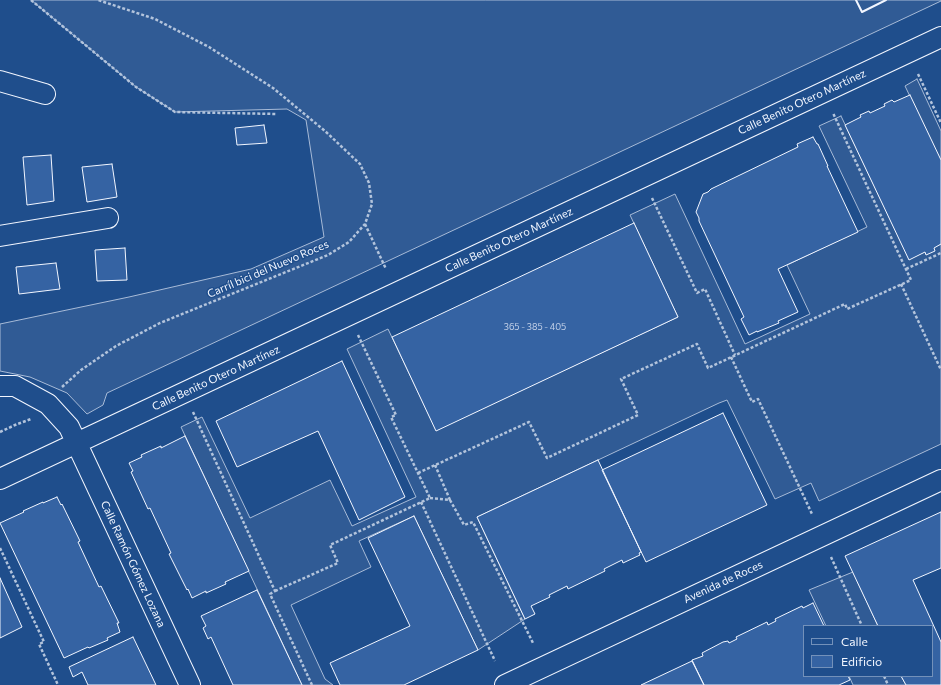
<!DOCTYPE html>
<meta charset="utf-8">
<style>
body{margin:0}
#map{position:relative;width:941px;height:685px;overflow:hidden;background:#1f4e8c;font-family:Commissioner,sans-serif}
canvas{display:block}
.legend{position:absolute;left:803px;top:625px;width:130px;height:52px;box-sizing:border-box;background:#1f4e8c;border:1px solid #7391ba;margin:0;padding:5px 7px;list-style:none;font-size:12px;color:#f2f6ff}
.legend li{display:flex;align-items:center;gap:8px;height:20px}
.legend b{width:20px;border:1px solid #7391ba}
</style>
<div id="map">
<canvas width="941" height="685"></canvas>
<ul class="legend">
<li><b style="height:5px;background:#1f4e8c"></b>Calle</li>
<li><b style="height:11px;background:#3563a3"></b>Edificio</li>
</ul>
</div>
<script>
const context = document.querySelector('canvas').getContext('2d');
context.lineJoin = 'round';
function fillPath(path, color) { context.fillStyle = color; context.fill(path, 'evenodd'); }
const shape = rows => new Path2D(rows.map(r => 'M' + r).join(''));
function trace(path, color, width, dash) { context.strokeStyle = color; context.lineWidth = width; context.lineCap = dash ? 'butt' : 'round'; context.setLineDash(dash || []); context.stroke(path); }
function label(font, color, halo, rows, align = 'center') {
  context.font = font + ' Commissioner,sans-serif'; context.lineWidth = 3; context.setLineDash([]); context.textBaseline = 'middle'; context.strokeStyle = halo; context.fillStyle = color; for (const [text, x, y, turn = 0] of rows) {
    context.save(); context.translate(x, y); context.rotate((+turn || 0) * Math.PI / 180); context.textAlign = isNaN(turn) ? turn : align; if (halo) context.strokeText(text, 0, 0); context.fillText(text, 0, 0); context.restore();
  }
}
const built = shape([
 [31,0,941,0,941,1,107,393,103,405,87,414,67,393,30,377,0,371,0,324,129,297,251,269,324,237,306,120,287,109,175,112,136,87,31,0],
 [917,79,941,131,941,161,905,86,917,79],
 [841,116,909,259,941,244,941,444,819,501,811,483,775,499,727,400,719,403,477,517,525,619,478,650,414,516,359,541,371,567,291,605,325,679,333,685,302,685,181,427,202,417,250,518,330,480,352,526,416,497,347,349,388,329,436,430,678,317,630,215,675,194,745,344,810,314,787,265,867,227,819,126,841,116],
 [853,572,878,626,826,626,809,590,853,572],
 [849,676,901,676,906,685,853,685,849,676]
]);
fillPath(built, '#305b95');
trace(built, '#a8bbd7', 1);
const building = shape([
 [910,95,941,160,941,244,934,248,935,251,926,255,925,252,909,260,845,125,861,117,860,115,869,111,870,113,885,106,884,104,892,100,894,102,910,95],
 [264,125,267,143,237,145,235,128,264,125],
 [813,137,817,144,818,144,828,166,827,166,858,232,778,269,798,312,778,321,779,323,757,332,757,331,749,335,741,319,744,317,699,221,699,218,696,212,703,194,708,192,711,189,798,147,797,144,813,137],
 [51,155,54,201,27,205,23,157,51,155],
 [112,164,117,197,87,202,82,167,112,164],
 [634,223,678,317,436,431,392,337,634,223],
 [125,248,127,280,97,281,95,250,125,248],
 [56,263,60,289,19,294,16,267,56,263],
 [342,361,405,497,359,520,318,431,237,467,216,421,342,361],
 [723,413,767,505,646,562,602,470,723,413],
 [185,436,249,571,225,582,226,584,206,593,206,591,192,598,188,589,187,590,169,554,171,553,150,508,148,509,131,472,133,471,129,463,142,457,141,455,161,446,161,448,185,436],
 [598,460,641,552,639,553,640,555,623,563,622,560,604,569,605,571,568,589,567,586,549,595,550,597,531,606,535,614,525,619,477,517,598,460],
 [57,497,61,505,62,504,80,541,78,542,99,587,101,586,119,623,117,623,120,632,107,638,108,640,89,648,88,647,64,658,0,523,24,512,23,511,43,502,43,503,57,497],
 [941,512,941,568,913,580,941,642,941,685,906,685,901,676,932,676,932,626,878,626,845,556,941,512],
 [414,516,478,650,404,685,340,685,330,663,410,626,368,538,414,516],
 [0,578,22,627,0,638,0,578],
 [257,590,302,685,233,685,211,637,208,639,203,628,206,626,201,616,257,590],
 [813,603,824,626,804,626,804,676,848,676,850,680,839,685,704,685,692,660,703,656,702,653,723,642,728,641,729,643,737,639,736,637,767,622,768,625,776,621,775,619,802,606,803,608,813,603],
 [133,637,156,685,88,685,82,672,73,677,69,667,133,637],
 [692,661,704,685,641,685,692,661]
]);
fillPath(building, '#3563a3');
trace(building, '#f2f6ff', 1);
const street = shape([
 [0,81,45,94],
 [0,236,108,218],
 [0,386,15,386,48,404,69,427,190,685],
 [0,479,941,37],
 [505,685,941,480]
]);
trace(street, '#f2f6ff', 22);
trace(shape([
 [31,0,136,87,175,112,277,114],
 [918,74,941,123],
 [652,198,697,293,705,289,735,355],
 [365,224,386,269],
 [906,269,941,253],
 [901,284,941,370],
 [731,357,752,402,758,399,812,514],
 [62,387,81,370,116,346,160,323,328,255,349,242,365,224,372,204,369,183,360,164,325,131,273,88,209,47,155,19,98,0],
 [193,412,275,591,270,594,312,685],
 [0,432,15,425,31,419],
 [435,465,450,500],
 [418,473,529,422,547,458,638,415,621,379,697,344,708,368,845,304,847,309,911,280,833,113],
 [430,498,450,500,464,525,473,522,533,643],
 [421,502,495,661],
 [0,548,44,642,39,644,58,685],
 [831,557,862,626],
 [275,591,338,563,330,545,430,498,391,417,396,415,358,335],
 [884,676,888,685]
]), '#b3c4dc', 2.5, [3, 2]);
trace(street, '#1f4e8c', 20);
trace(shape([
 [856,0,862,12,886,0]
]), '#f2f6ff', 2);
label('9px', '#c3d1e8', null, [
 ["365 - 385 - 405",535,327]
]);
label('11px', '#f2f6ff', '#1f4e8c', [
 ["Calle Benito Otero Martínez",802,102,-25],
 ["Calle Benito Otero Martínez",509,240,-25],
 ["Carríl bici del Nuevo Roces",268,269,-23],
 ["Calle Benito Otero Martínez",216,378,-25],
 ["Calle Ramón Gómez Lozana",133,564,65],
 ["Avenida de Roces",723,582,-25]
]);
</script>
